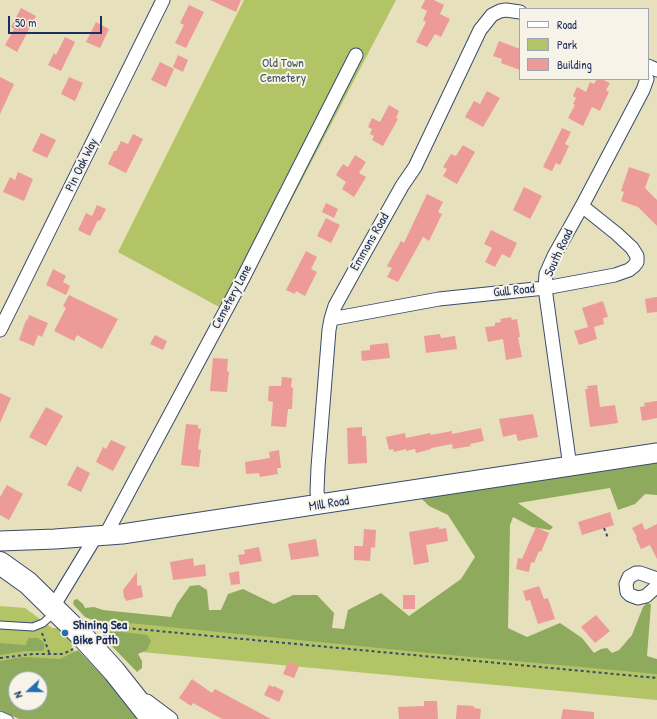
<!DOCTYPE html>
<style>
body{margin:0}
#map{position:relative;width:657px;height:719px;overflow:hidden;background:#e6e0bc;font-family:"Patrick Hand",sans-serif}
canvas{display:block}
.legend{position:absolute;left:519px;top:8px;width:130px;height:72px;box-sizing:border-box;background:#f7f3e8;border:1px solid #9fa5b1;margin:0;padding:5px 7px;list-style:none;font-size:12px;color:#1b2f5e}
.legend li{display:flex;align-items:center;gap:8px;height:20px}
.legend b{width:20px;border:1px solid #9fa5b1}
.north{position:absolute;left:8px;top:671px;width:40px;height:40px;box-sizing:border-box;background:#f7f3e8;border:1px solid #9fa5b1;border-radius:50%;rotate:249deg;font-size:11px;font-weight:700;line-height:16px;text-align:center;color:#1b2f5e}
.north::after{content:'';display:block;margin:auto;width:14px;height:18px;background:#1f6fb2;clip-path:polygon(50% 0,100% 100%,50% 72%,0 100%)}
.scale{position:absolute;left:8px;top:16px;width:94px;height:18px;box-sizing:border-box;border:2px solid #1b2f5e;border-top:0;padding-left:5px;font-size:12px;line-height:14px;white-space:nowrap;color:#1b2f5e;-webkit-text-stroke:3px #f7f3e8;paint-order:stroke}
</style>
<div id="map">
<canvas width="657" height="719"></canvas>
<ul class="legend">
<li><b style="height:5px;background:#fff"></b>Road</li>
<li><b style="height:11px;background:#b3c467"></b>Park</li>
<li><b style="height:11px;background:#ec9b98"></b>Building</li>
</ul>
<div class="north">N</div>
<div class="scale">50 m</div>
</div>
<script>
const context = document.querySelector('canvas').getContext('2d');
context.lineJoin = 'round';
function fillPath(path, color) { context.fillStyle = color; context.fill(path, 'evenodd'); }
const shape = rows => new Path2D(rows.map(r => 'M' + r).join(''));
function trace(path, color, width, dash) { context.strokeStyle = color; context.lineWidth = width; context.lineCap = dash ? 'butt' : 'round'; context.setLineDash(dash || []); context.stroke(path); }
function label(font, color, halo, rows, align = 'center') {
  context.font = font + ' "Patrick Hand",sans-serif'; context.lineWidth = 4; context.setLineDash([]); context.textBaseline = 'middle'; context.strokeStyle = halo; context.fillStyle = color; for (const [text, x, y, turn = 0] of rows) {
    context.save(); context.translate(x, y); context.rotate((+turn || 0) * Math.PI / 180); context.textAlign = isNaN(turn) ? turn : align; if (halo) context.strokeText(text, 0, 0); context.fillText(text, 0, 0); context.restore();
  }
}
fillPath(shape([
 [244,0,396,0,232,314,118,252],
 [0,606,25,608,52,628,59,628,74,644,71,647,96,676,73,719,0,705],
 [16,679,40,679,40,703,16,703],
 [93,616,657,671,657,700,120,650]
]), '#b3c467');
fillPath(shape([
 [657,460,657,495,645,494,635,504,618,510,610,488,518,503,553,527,550,530,532,527,513,517,510,525,508,628,527,637,560,623,582,638,594,653,601,649,607,648,612,653,619,650,632,635,643,607,647,603,651,604,647,656,657,659,657,674,439,654,109,621,95,621,85,617,73,604,74,600,77,599,83,604,85,608,94,607,103,610,171,617,177,604,190,586,199,585,207,590,209,610,221,610,228,594,243,589,274,604,293,595,317,595,334,613,332,628,344,629,348,610,381,593,409,616,461,579,475,557,448,515,429,506,420,497],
 [104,632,123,632,147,635,151,641,147,650,138,654,142,661,142,668,137,672,103,637],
 [29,638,38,638,42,641,44,644,44,649,43,651,25,651,0,655,0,643,26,645,27,641],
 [78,650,108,682,136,717,136,719,19,719,0,710,0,661,23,657,60,659],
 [16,679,40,679,40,703,16,703]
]), '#8eaa5c');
fillPath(shape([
 [210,0,241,0,236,12],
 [425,0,434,0,444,5,440,14,450,19,441,37,435,34,427,47,416,42,426,22,423,20,427,11,421,8],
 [189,5,204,12,186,48,175,43,184,25,180,23],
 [21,8,36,16,17,52,5,45,14,29,11,27],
 [96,22,109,29,100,48,86,42],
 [65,37,75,42,61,71,48,65,54,53,56,55],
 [499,41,520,49,520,70,501,63,502,59,493,56],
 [178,55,188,60,183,72,173,67],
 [160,62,174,69,166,87,151,80],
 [0,77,14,84,0,114],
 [69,77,83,83,75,101,61,94],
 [597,79,601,79,610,83,606,90,609,92,600,111,592,107,583,126,568,118,575,105,573,104,576,98,573,96,577,87,586,92,590,82,594,84],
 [487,91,500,98,483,127,465,117,474,101,480,104],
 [389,105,399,111,396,118,398,119,383,146,372,140,374,136,370,134,372,129,368,127,372,118,380,122],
 [562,128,571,132,565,144,569,146,560,165,556,163,552,171,543,167],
 [41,133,56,140,47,158,32,151],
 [133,134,143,139,126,173,108,164,114,151,116,151,121,141,128,144],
 [463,145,475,152,457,184,443,176,447,169,443,167,451,154,456,156],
 [355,155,366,162,359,173,366,177,354,197,342,189,346,182,336,175,343,164,348,167],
 [629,167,650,174,645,188,657,200,657,226,638,207,621,201,624,192,621,191],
 [18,172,33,179,24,201,3,192,10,177,15,180],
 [524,187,542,196,530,219,513,210],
 [427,194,443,202,438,212,442,214,429,241,423,237,398,282,387,277,392,268,387,266,401,241,404,243],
 [326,203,338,209,334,218,322,212],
 [97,205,106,209,100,221,98,220,90,236,78,230,86,213,92,216],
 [326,218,340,225,331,243,317,236],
 [491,230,517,243,510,258,502,254,495,267,485,262,492,248,484,244],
 [306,251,317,257,311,269,317,272,305,296,296,291,295,294,286,290],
 [53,269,66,276,63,282,70,286,66,295,46,285],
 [69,295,118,319,102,349,77,335,74,341,54,331,66,308,63,306],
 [657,297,657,312,647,313,645,299],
 [603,301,608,317,603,318,604,324,594,327,597,339,579,345,574,331,588,327,582,308],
 [29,315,48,323,42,337,38,335,34,346,19,340,26,320,27,321],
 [511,317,512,320,517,319,520,337,518,337,522,357,506,360,503,339,488,342,485,327,495,326,495,323,501,322,500,319],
 [440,334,441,338,455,336,457,349,426,353,424,336],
 [155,335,167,341,163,350,150,344],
 [388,343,390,358,362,361,361,351,370,350,370,345],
 [213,358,228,359,227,371,229,372,227,392,210,391],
 [282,377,292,378,291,387,293,388,292,409,288,409,286,427,271,426,273,402,268,401,269,386,281,386],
 [597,385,600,407,615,405,618,423,590,427,585,389,588,389,587,386],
 [0,393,11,398,0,423],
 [657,401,657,418,642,421,640,407,645,406,644,403],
 [46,407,63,416,46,446,29,437],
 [533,414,538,437,518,441,516,434,503,437,499,419],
 [186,424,198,425,198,428,201,429,198,449,201,450,199,467,181,465],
 [362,427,362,436,366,436,367,463,348,464,347,428],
 [481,428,484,441,470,444,471,446,453,449,452,444,431,448,431,449,416,453,415,449,406,451,406,449,394,452,393,449,389,450,386,437,405,433,406,438,430,433,431,435,452,431,452,434],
 [111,440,126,447,113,471,96,462,103,447,106,449],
 [279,450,281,468,277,468,278,474,260,477,259,473,246,474,245,462,270,458,269,452],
 [77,466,90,473,81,492,67,485],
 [7,485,23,494,9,520,0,515,0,497],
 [610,512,614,525,582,535,578,522],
 [642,523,645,530,657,524,657,559,650,545,641,549,636,538,637,537,632,528],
 [439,527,439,529,446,528,448,541,426,545,429,562,414,565,409,532],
 [536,527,549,533,541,552,539,551,534,563,531,562,529,572,516,569,518,558,522,559],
 [364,529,376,530,375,548,371,547,370,561,354,560,354,546,363,546],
 [316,539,319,556,291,560,288,544],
 [259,547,262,561,240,565,238,555,245,554,244,550],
 [193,558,194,566,205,564,206,576,173,580,170,562],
 [239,571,240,584,231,585,229,573],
 [137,572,137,586,141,585,143,597,126,601,125,598,124,598,123,590],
 [539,586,544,599,548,598,555,619,538,624,530,600,526,601,523,591],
 [403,595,415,595,415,609,403,609],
 [596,615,610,631,595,643,581,627],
 [288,662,299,666,294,678,283,674],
 [192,679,212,693,215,689,271,719,222,719,193,703,191,706,179,698],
 [269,685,273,687,274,686,284,691,279,702,264,695],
 [424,701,437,701,438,719,399,719,398,707,424,706],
 [457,705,474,706,474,708,481,709,480,719,456,719],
 [563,709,594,712,594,719,561,719]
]), '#ec9b98');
const lane = shape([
 [0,625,33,627,43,623,54,613],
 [0,715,9,719]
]);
const street = shape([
 [648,66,657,70],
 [331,319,439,299,545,288,615,275,629,270,634,266,637,262,637,256,632,248,617,234,582,206],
 [0,330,163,0],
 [570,467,545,288,546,274,554,256,582,206,643,90,647,79],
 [320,505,317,492,318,467,329,330,331,319,335,306,356,268,402,186,415,167,480,30,492,15,500,11,506,10,520,12],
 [105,536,242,280,356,55],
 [657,579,640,573,636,573,629,577,626,584,627,592,630,595,638,598,646,596,657,586],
 [53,607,96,536],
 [147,701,171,719]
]);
const secondary = shape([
 [0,541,55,539,122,534,657,453]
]);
const highway = shape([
 [0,563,28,583,84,638,114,671,152,719]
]);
trace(lane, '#394a6c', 9);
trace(street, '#394a6c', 15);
trace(secondary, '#394a6c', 21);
trace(highway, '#394a6c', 24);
trace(shape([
 [604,528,608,538],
 [97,628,105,626,657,678],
 [42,633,50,655],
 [0,658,33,654,63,654,73,649]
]), '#394a6c', 2, [3, 3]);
trace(lane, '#fff', 7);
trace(street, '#fff', 13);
trace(secondary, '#fff', 19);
trace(highway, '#fff', 22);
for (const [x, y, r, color] of [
 [65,633,4,"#1f6fb2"]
]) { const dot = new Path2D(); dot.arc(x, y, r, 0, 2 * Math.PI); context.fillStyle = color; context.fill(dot); trace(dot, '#f7f3e8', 1.5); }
label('13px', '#415460', '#f7f3e8', [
 ["Old Town",283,64],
 ["Cemetery",283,79]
]);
label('13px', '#1b2f5e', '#f7f3e8', [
 ["Pin Oak Way",82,165,-64],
 ["Emmons Road",370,242,-60],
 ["South Road",559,253,-65],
 ["Gull Road",514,291,-6],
 ["Cemetery Lane",232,297,-62],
 ["Mill Road",329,504,-9]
]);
label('bold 13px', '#1b2f5e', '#f7f3e8', [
 ["Shining Sea",73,626],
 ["Bike Path",73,641]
], 'left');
</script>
